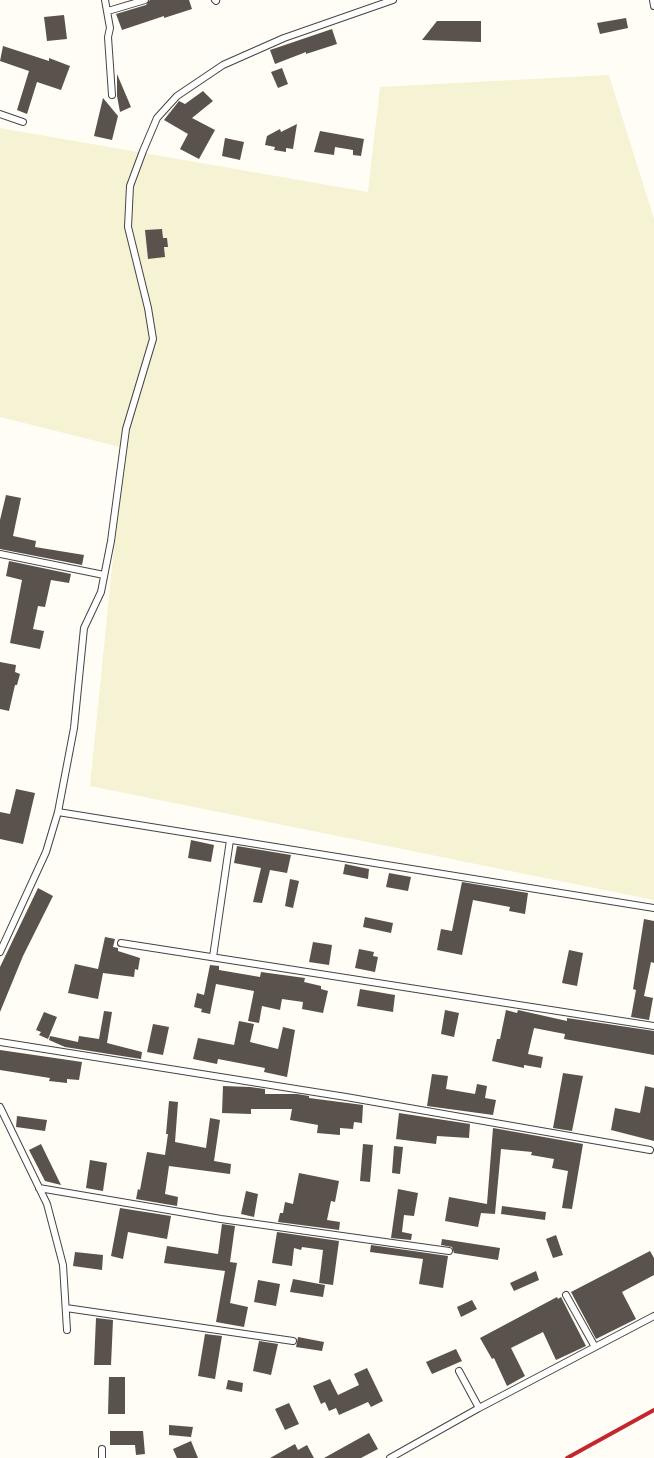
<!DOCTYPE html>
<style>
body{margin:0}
canvas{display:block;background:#fffdf5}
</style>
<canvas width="654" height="1458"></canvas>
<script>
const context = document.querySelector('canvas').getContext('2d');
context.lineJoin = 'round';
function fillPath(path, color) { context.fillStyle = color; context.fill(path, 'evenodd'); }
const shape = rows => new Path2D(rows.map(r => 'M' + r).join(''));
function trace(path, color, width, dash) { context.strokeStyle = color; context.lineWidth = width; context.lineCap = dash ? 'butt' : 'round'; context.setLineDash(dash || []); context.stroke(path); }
fillPath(shape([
 [609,75,654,219,654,900,90,786,124,448,0,417,0,128,368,192,380,87]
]), '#f6f3d4');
fillPath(shape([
 [150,0,189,0,192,9,164,18,164,16,122,30,116,14,146,5],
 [64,15,67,39,47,41,44,17],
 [626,18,628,28,600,34,597,23],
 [437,21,481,21,481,42,422,40],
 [332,29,337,44,306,54,306,52,275,64,270,50],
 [3,46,49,61,49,58,70,66,61,90,37,82,27,114,17,110,29,71,0,61],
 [282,68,288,84,278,88,271,72],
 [117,74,131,107,120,112,117,96],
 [203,91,213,101,192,118,215,130,199,159,180,149,188,134,164,120,179,101,185,104],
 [103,98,118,116,112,140,94,136],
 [297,124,293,149,286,148,286,152,274,150,275,147,265,145,267,136,280,129,281,132],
 [320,131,364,139,361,156,353,155,353,150,335,147,334,155,314,152],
 [225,138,244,142,240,160,222,156],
 [162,229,163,238,167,238,168,247,164,247,165,257,148,259,145,230],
 [6,495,21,498,13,536,36,541,35,547,84,555,82,565,0,549,0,520],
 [9,561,71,574,69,583,51,580,45,607,38,606,33,629,44,631,40,649,10,643,22,580,6,576],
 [0,662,16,665,15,672,20,674,17,685,15,685,9,711,0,709],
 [16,789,35,793,23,844,0,839,0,812,10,814],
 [191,840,214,845,211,862,188,858],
 [237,846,291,855,287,873,270,870,262,903,253,902,261,868,234,863],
 [345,864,369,869,368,879,343,874],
 [389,873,411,877,408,891,386,887],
 [290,879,299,881,293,908,285,906],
 [462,882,528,893,525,914,509,911,510,907,473,900,462,955,437,950,441,929,452,931],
 [38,888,53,896,23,956,0,1012,0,967],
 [365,917,393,923,391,933,363,927],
 [644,919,654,921,654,963,651,962,644,996,653,998,649,1020,631,1017,636,990,633,989],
 [105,937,115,939,113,947,118,948,118,951,140,958,138,970,135,969,134,977,103,973,98,999,68,993,75,964,98,969],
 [313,942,332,945,329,965,309,962],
 [359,949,374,952,373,956,378,957,375,972,355,968],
 [569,950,583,953,577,986,562,983],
 [210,965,219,966,219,970,260,977,261,972,305,978,304,982,321,986,321,989,328,991,323,1013,302,1009,303,1002,282,999,280,1010,262,1006,259,1023,248,1021,254,991,216,984,210,1014,201,1012,202,1009,194,1007,197,993,204,995],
 [360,989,395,995,393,1012,357,1006],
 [445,1010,459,1013,454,1037,441,1034],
 [506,1010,517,1013,518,1010,567,1021,567,1018,654,1031,654,1055,564,1039,565,1034,534,1028,528,1054,543,1057,541,1068,524,1065,524,1068,492,1061,497,1039,500,1039],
 [104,1011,112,1012,107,1043,142,1052,141,1059,65,1047,49,1040,50,1036,78,1042,79,1036,99,1039],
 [44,1012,57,1017,48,1039,39,1035,41,1032,36,1030],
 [239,1021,254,1024,250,1042,278,1049,283,1027,295,1030,287,1077,264,1072,265,1068,218,1059,217,1064,193,1059,198,1038,234,1045],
 [153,1024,169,1027,163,1055,147,1052],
 [0,1050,82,1062,79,1080,67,1079,67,1083,49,1081,50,1078,0,1070],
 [563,1073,583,1076,572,1131,553,1128],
 [432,1074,448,1076,446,1089,475,1094,477,1084,487,1086,485,1098,496,1100,493,1115,427,1106],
 [223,1086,250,1087,265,1089,265,1094,297,1094,309,1096,309,1098,363,1105,362,1123,354,1122,353,1129,340,1128,340,1135,317,1133,318,1125,290,1120,292,1109,251,1109,251,1114,222,1113],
 [645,1086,654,1088,654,1141,611,1130,615,1108,640,1113],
 [169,1101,178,1102,175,1142,206,1148,210,1118,220,1120,214,1161,231,1164,230,1174,169,1166,165,1194,178,1197,177,1206,136,1199,138,1189,140,1190,147,1152,165,1155,168,1134,166,1134],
 [399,1113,470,1124,469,1138,437,1136,436,1144,396,1139],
 [17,1116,47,1120,45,1131,16,1127],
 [493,1128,583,1144,572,1209,562,1208,568,1171,552,1168,554,1159,531,1155,532,1152,501,1149,495,1214,481,1213,478,1227,445,1221,449,1197,487,1204],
 [41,1144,61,1185,45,1181,29,1150],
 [363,1144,373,1145,370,1182,360,1181],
 [394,1146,403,1147,400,1174,392,1173],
 [90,1160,107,1163,103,1191,86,1188],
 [299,1173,339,1181,335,1202,331,1201,327,1220,340,1222,339,1230,278,1222,280,1213,283,1213,285,1202,293,1204],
 [398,1189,418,1193,414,1216,404,1215,402,1232,412,1234,411,1240,391,1238],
 [246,1191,258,1194,254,1217,241,1214],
 [502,1206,546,1212,545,1220,501,1214],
 [120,1208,171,1216,167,1239,128,1232,123,1259,111,1256],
 [222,1224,235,1226,230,1262,237,1263,230,1303,248,1307,244,1327,216,1322,225,1271,164,1263,167,1246,218,1254],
 [277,1232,339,1241,333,1285,319,1283,323,1250,302,1247,301,1250,294,1248,292,1266,272,1263],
 [556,1235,563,1255,553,1258,546,1239],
 [442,1239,500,1248,498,1260,454,1253,452,1247,441,1245],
 [371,1245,448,1256,443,1288,419,1284,423,1259,370,1252],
 [650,1251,654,1258,654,1275,622,1292,636,1319,596,1339,571,1292],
 [75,1252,103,1255,102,1270,73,1266],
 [536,1271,539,1280,514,1291,510,1283],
 [293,1279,325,1285,323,1297,290,1292],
 [258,1280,280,1284,276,1306,254,1302],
 [557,1297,558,1299,561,1297,586,1346,556,1360,543,1332,511,1348,525,1376,507,1386,494,1358,492,1359,480,1338],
 [472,1300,477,1309,461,1317,457,1307],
 [96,1318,113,1320,111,1365,94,1365],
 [205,1334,222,1336,215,1379,198,1376],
 [298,1337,324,1342,322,1351,296,1347],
 [259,1341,278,1344,271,1375,253,1371],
 [456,1349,462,1361,432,1374,426,1362],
 [367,1368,383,1401,371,1407,368,1402,339,1415,336,1408,329,1411,325,1402,321,1404,313,1386,330,1379,338,1395,359,1385,354,1374],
 [109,1377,125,1377,125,1414,108,1414],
 [228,1380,243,1383,242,1392,226,1389],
 [289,1403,299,1424,285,1430,275,1409],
 [169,1425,193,1427,191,1437,169,1435],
 [110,1431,143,1431,145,1454,136,1455,135,1445,110,1445],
 [369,1433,378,1449,361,1458,324,1458],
 [191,1441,198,1458,177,1458,173,1449],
 [295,1444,298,1450,307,1445,314,1458,270,1458]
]), '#5a524d');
const lane = shape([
 [105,0,110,28,108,37,112,95],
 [215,0,216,1],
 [653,0,654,6],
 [108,11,145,0],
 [0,114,23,122],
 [0,554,104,575],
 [58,812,74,728,84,628,101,592,111,541,126,429,153,339,148,308,128,227,130,186,143,151,157,118,177,96,223,65,284,38,393,0],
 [121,943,654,1026],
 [0,952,46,852,58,812,654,908],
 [213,957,230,840],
 [0,1042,346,1097,650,1150],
 [0,1107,47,1204,63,1265,67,1330],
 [39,1188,221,1219,449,1251],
 [566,1295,595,1347],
 [66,1308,293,1341],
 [459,1371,479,1408],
 [102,1449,102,1458],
 [390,1458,479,1408,654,1316]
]);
trace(lane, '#444', 8);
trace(lane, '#fff', 6);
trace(shape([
 [567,1458,654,1410]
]), '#c4262e', 4);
</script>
